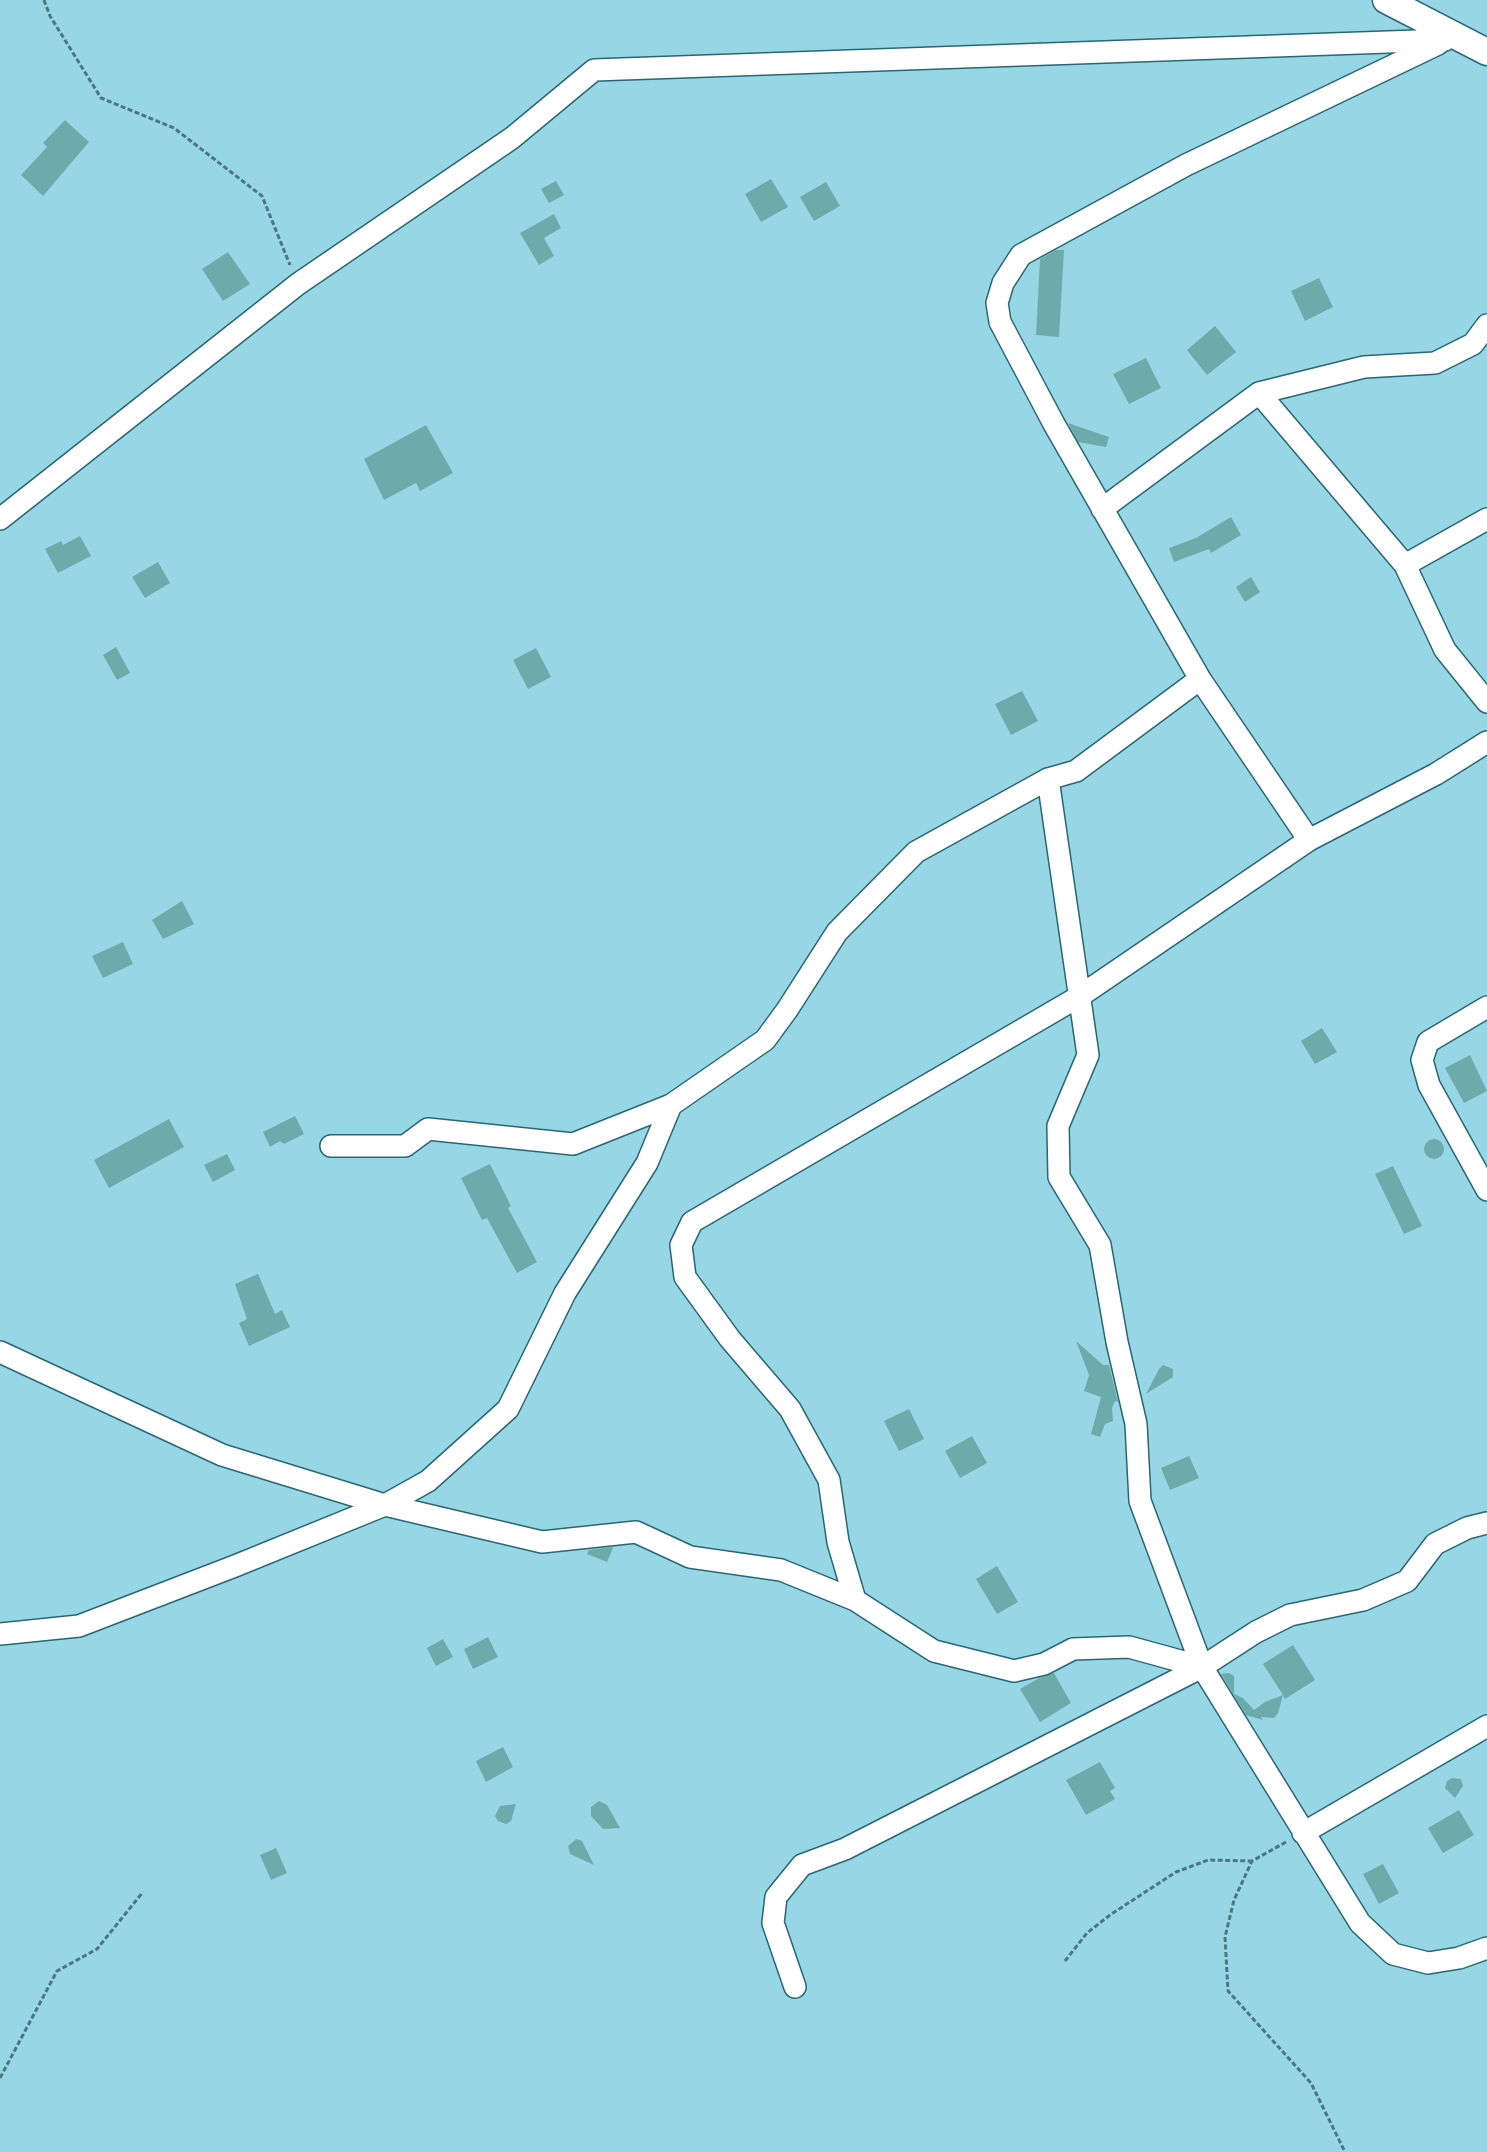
<!DOCTYPE html>
<style>
body{margin:0}
canvas{display:block;background:#97d6e5}
</style>
<canvas width="1487" height="2152"></canvas>
<script>
const context = document.querySelector('canvas').getContext('2d');
context.lineJoin = 'round';
function fillPath(path, color) { context.fillStyle = color; context.fill(path, 'evenodd'); }
const shape = rows => new Path2D(rows.map(r => 'M' + r).join(''));
function trace(path, color, width, dash) { context.strokeStyle = color; context.lineWidth = width; context.lineCap = dash ? 'butt' : 'round'; context.setLineDash(dash || []); context.stroke(path); }
fillPath(shape([
 [65,120,89,142,43,196,21,175,47,147,43,143],
 [771,179,788,207,761,222,745,194],
 [556,181,564,195,549,203,541,189],
 [826,182,840,206,814,221,800,197],
 [554,214,561,228,544,238,554,256,539,265,520,233],
 [1056,250,1064,250,1059,337,1036,335,1040,259],
 [228,252,250,284,223,301,202,269],
 [1319,278,1333,307,1305,321,1291,291],
 [1215,326,1236,352,1207,375,1187,350],
 [1146,358,1161,388,1129,404,1113,374],
 [1068,423,1109,437,1106,447,1078,442],
 [426,425,453,473,420,491,416,483,384,500,364,459],
 [1231,517,1241,535,1211,553,1209,549,1174,562,1169,548,1196,538],
 [80,536,91,556,58,573,45,549,61,541,63,545],
 [158,562,170,583,145,598,132,577],
 [1251,577,1260,592,1245,602,1236,587],
 [116,647,130,673,117,680,103,655],
 [536,648,551,677,528,689,513,660],
 [1022,691,1038,721,1011,735,995,704],
 [182,901,194,924,163,939,152,920],
 [123,942,133,964,103,978,92,956],
 [1322,1028,1337,1052,1315,1064,1301,1041],
 [1470,1055,1487,1091,1464,1103,1445,1068],
 [295,1116,304,1134,284,1144,280,1141,270,1147,263,1132],
 [169,1119,184,1147,109,1188,94,1160],
 '1424 1149a10 10 0 1 1 20 0a10 10 0 1 1-20 0Z',
 [227,1154,235,1170,213,1182,204,1165],
 [490,1164,511,1206,508,1208,537,1262,517,1273,487,1218,482,1220,461,1178],
 [1393,1166,1422,1226,1404,1234,1375,1174],
 [258,1274,275,1314,282,1310,290,1327,249,1346,239,1323,247,1319,235,1284],
 [1076,1341,1103,1365,1109,1365,1118,1402,1115,1401,1112,1408,1113,1421,1105,1424,1100,1437,1091,1434,1101,1397,1084,1391,1089,1375],
 [1163,1365,1173,1369,1173,1377,1146,1394,1159,1369],
 [909,1409,924,1439,899,1451,884,1421],
 [972,1436,987,1463,960,1478,945,1451],
 [1189,1456,1199,1478,1170,1490,1161,1468],
 [611,1547,613,1548,607,1562,587,1554,589,1550],
 [997,1566,1018,1602,997,1614,976,1579],
 [488,1637,498,1657,473,1669,464,1649],
 [443,1639,453,1657,436,1666,427,1648],
 [1293,1645,1315,1680,1285,1699,1283,1695,1278,1713,1274,1718,1261,1717,1263,1720,1246,1715,1221,1674,1229,1673,1234,1676,1234,1694,1243,1698,1254,1710,1265,1702,1283,1695,1263,1664],
 [1054,1673,1071,1703,1040,1722,1020,1689,1039,1678],
 [503,1747,513,1767,486,1782,476,1761],
 [1100,1762,1115,1788,1110,1791,1115,1799,1086,1815,1066,1780],
 [1452,1778,1461,1779,1463,1786,1455,1798,1445,1788,1447,1781],
 [599,1801,607,1805,620,1828,603,1829,591,1816,591,1807],
 [516,1804,511,1821,506,1824,498,1821,495,1816,500,1806],
 [1459,1810,1474,1835,1443,1853,1428,1828],
 [576,1839,582,1841,594,1865,570,1854,568,1846],
 [276,1848,287,1873,271,1880,260,1855],
 [1383,1864,1399,1893,1379,1904,1363,1874]
]), '#6bacab');
const minor = shape([
 [1259,393,1364,367,1435,363,1473,344,1487,325],
 [1102,509,1259,393,1405,565,1445,650,1487,702],
 [0,519,298,284,512,138,594,70,1445,40,1427,31],
 [1405,565,1487,519],
 [1048,779,1088,1055,1058,1126,1059,1177,1100,1245,1117,1342,1136,1424,1140,1501,1202,1667,1360,1923,1393,1954,1428,1963,1459,1958,1487,1948],
 [1309,840,1200,679,1054,424,1000,322,997,303,1003,283,1021,255,1186,165,1438,44],
 [1487,1007,1428,1042,1422,1060,1429,1085,1487,1190],
 [331,1146,405,1146,428,1129,573,1144,671,1105],
 [0,1352,222,1455,385,1505,542,1542,636,1532,690,1557,781,1570,855,1600,934,1651,1014,1671,1044,1664,1073,1649,1129,1647,1202,1667],
 [855,1600,838,1542,829,1480,790,1409,730,1339,685,1277,681,1245,692,1222,1080,996,1309,840,1436,774,1487,742],
 [0,1634,79,1626,235,1566,385,1505,428,1481,508,1409,565,1293,647,1163,671,1105,765,1040,787,1010,837,932,916,852,1048,779,1076,771,1200,679],
 [1303,1833,1487,1726],
 [795,1987,773,1923,776,1897,802,1865,845,1849,1202,1667,1256,1632,1290,1615,1363,1600,1407,1581,1435,1544,1467,1528,1487,1523]
]);
const major = shape([
 [1386,0,1487,52]
]);
trace(minor, '#286774', 24);
trace(major, '#286774', 29);
trace(shape([
 [44,0,50,16,101,98,174,128,262,196,290,265],
 [1286,1842,1252,1861,1234,1900,1225,1937,1228,1991,1311,2083,1345,2152],
 [1065,1961,1087,1933,1110,1915,1176,1872,1208,1860,1252,1861],
 [0,2078,57,1971,97,1949,143,1892]
]), '#4b7781', 3, [5, 2.5]);
trace(minor, '#fff', 21);
trace(major, '#fff', 26);
</script>
